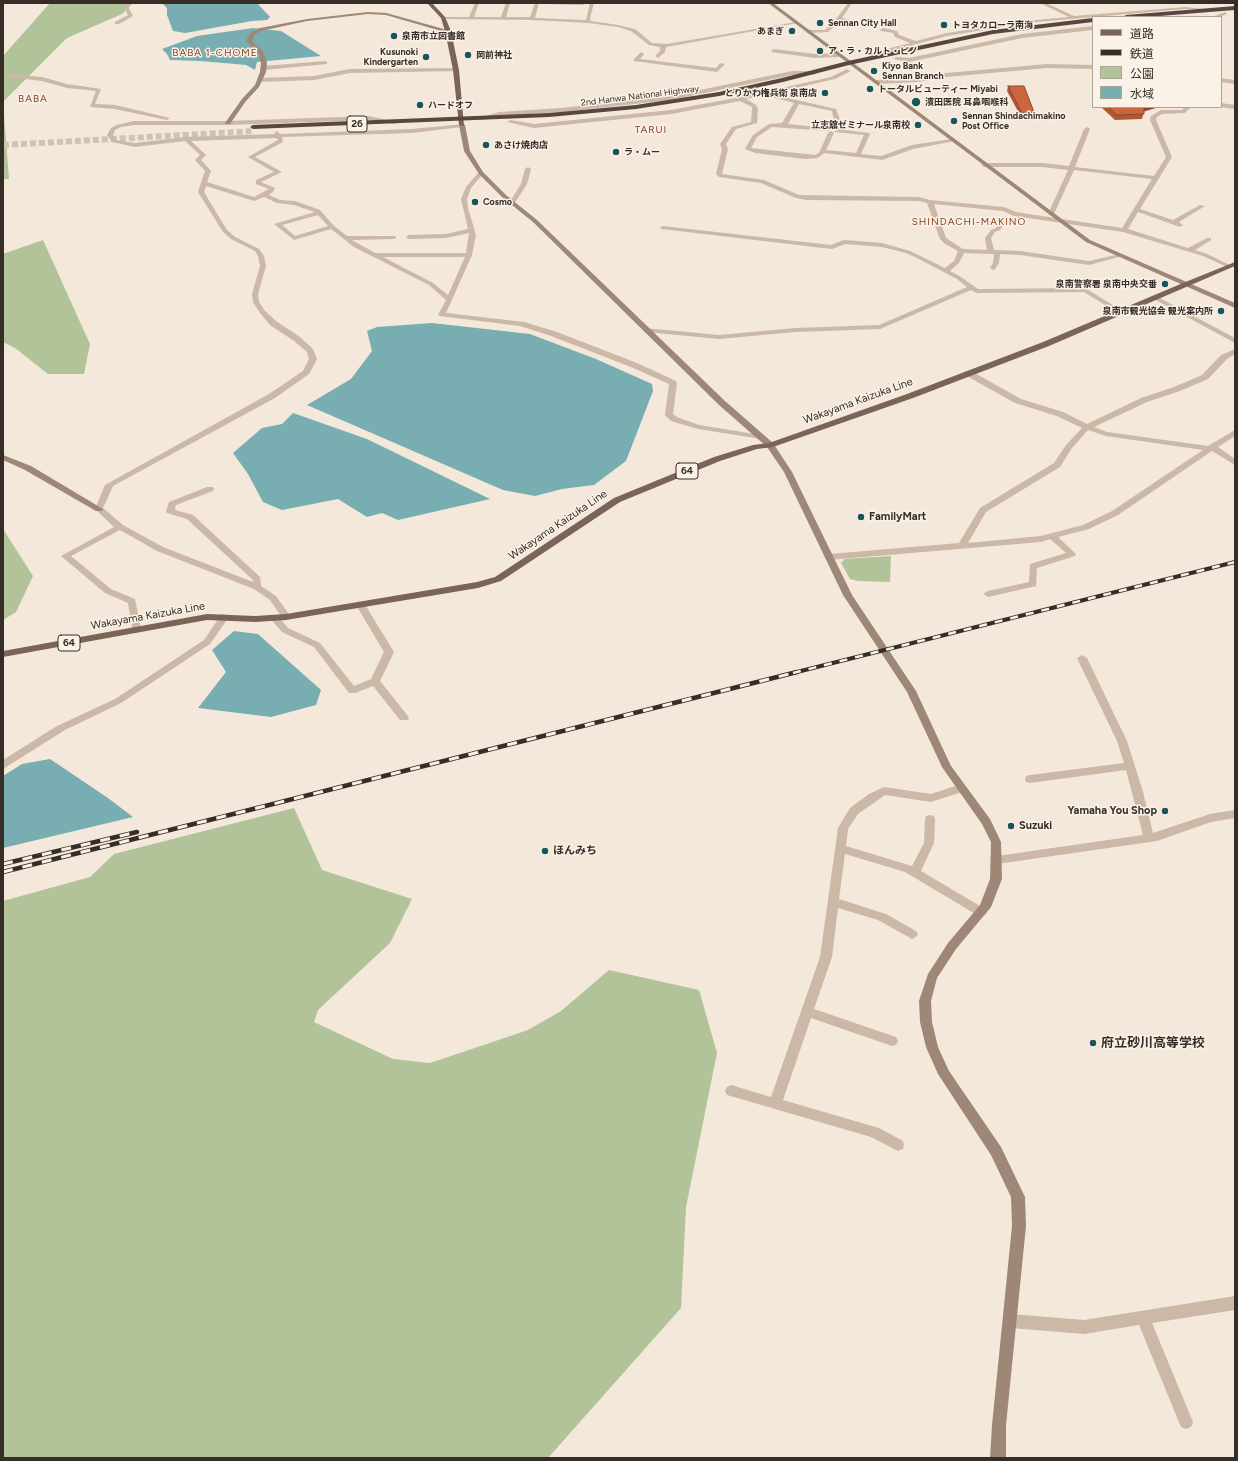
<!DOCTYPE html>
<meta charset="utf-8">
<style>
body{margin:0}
#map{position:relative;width:1238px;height:1461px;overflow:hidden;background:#f3e8da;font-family:Figtree,"Noto Sans JP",sans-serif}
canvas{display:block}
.frame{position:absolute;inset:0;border:4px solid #372d27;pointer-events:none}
.legend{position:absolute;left:1092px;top:16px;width:130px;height:92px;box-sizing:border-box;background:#faf2e7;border:1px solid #aca39a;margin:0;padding:5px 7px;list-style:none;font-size:12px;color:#372d27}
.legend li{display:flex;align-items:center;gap:8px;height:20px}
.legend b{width:20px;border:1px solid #aca39a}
</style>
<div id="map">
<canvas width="1238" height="1461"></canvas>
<div class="frame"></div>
<ul class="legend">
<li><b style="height:5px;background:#7a6457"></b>道路</li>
<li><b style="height:5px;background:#372d27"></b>鉄道</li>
<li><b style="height:11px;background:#b3c399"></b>公園</li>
<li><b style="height:11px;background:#78adb1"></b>水域</li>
</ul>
</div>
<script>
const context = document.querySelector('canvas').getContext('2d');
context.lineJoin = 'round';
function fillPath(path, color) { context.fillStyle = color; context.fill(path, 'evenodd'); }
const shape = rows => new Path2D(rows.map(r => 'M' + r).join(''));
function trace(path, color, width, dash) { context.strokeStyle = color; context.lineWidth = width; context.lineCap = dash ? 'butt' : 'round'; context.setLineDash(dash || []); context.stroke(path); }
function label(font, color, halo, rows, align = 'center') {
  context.font = font + ' Figtree,"Noto Sans JP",sans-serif'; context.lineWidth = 3; context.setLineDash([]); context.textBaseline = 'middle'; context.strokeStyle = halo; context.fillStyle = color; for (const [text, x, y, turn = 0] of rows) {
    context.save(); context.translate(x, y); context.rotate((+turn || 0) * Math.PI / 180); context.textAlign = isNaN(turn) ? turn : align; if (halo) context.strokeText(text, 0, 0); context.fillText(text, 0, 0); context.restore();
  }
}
fillPath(shape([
 [50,3,133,3,122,14,67,38,3,102,9,179,3,179,3,56],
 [43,240,90,344,84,374,48,374,15,348,3,342,3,254],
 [3,529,33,576,16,612,3,620],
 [891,556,890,582,858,581,850,579,841,563,845,559],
 [294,808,322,870,412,899,390,943,318,1010,314,1022,393,1059,430,1063,528,1030,561,1011,609,970,699,990,717,1053,686,1207,681,1308,548,1458,3,1458,3,901,90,877,114,854]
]), '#b3c399');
fillPath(shape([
 [162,3,257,3,270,17,267,20,252,21,185,33,173,31,167,15,167,8],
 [253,28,281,31,321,56,257,62,255,70,246,65,201,61,170,60,167,54,162,49,197,36],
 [432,323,530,334,596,359,652,384,653,391,626,461,594,485,562,489,535,496,503,490,307,405,351,379,372,351,367,331,377,327],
 [293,413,367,439,490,499,398,520,382,513,367,517,338,499,282,510,263,502,248,474,233,453,262,428,282,424],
 [234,631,258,634,321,690,316,705,271,717,198,708,226,672,212,650],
 [50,759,108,798,133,817,3,848,3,776,22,764]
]), '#78adb1');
trace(shape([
 [3,145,254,131]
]), '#cdc3b6', 6, [6, 3]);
fillPath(shape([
 [127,3,132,3,128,6,133,16,119,24,115,24,115,22,128,15,123,6,127,3],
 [475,3,479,3,474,17,501,17,506,3,510,3,506,17,530,17,535,3,539,3,535,18,586,20,590,3,594,3,590,18,591,21,618,25,635,29,652,43,667,44,796,22,798,23,666,47,665,52,658,58,655,56,660,51,660,47,649,45,631,31,618,27,589,23,532,20,443,19,441,18,443,17,469,17,475,3],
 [545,3,585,3,585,4,583,5,547,4,545,3],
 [848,3,852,3,842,18,871,25,871,27,840,21,828,32,807,33,806,32,809,30,825,30,837,18,848,3],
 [1040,3,1046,3,1074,16,1185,7,1213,10,1211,11,1185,9,1025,23,947,36,879,54,871,60,866,59,875,52,910,43,895,37,893,33,881,31,880,30,883,28,897,31,899,35,916,41,947,33,1025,21,1069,17,1040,3],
 [1201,3,1219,3,1217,4,1203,4,1201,3],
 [1225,12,1227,14,1219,17,1212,17,1225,12],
 [1093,26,1093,30,1022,38,909,62,893,59,896,57,909,58,1022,34,1093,26],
 [774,49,815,54,838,53,841,55,838,57,815,58,772,52,771,51,774,49],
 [641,52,644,54,640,59,716,68,720,63,725,64,717,72,634,61,634,59,641,52],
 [325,61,327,62,327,64,264,70,261,68,264,66,325,61],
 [1047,64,1093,65,1093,69,1047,68,946,77,918,82,876,84,873,82,876,80,918,78,946,73,1047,64],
 [456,68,458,69,458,71,350,73,314,80,260,82,257,80,260,78,314,76,350,69,456,68],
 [847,69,850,71,849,72,835,79,770,94,836,109,840,120,835,129,830,128,834,120,832,111,799,104,788,124,827,128,830,130,829,131,772,127,757,137,751,148,815,155,819,153,828,133,831,131,834,133,826,150,856,153,864,135,835,132,834,131,837,129,869,133,870,134,861,154,881,156,912,145,952,139,955,141,913,149,882,160,824,153,818,158,805,159,755,153,745,149,753,135,769,124,782,123,794,103,764,95,746,99,756,105,758,108,757,123,736,129,726,144,728,149,722,174,764,180,799,195,919,197,930,200,1004,207,1016,212,1122,228,1152,179,1074,170,1054,214,1051,216,1048,214,1068,170,1042,167,984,167,981,165,984,163,1042,163,1069,166,1084,129,1087,127,1090,129,1075,167,1154,176,1166,157,1150,120,1151,116,1161,110,1182,110,1185,107,1191,107,1185,113,1162,114,1157,117,1156,120,1172,157,1140,209,1173,220,1200,205,1205,206,1179,222,1183,225,1180,227,1138,212,1128,229,1188,248,1207,238,1211,238,1211,240,1195,250,1207,254,1232,266,1227,267,1203,256,1123,232,1014,216,1003,211,934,204,946,238,963,249,987,250,985,238,991,230,996,228,1000,222,1002,221,1005,223,1000,230,995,232,991,238,994,250,1020,251,1089,261,1120,254,1123,256,1089,265,1020,255,1000,254,999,263,995,269,993,270,990,268,993,263,994,254,964,253,959,263,950,271,961,277,978,289,1085,288,1124,312,1118,313,1084,292,976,293,971,290,880,329,795,332,719,339,647,332,644,332,644,328,719,335,795,328,879,325,967,287,957,279,919,259,906,253,882,247,845,244,832,249,661,229,660,228,663,226,831,245,844,240,882,243,910,251,945,268,954,261,958,251,945,244,940,239,927,203,919,201,806,200,796,198,761,183,719,177,716,174,722,149,720,144,732,127,751,122,752,107,740,101,671,114,534,128,507,122,510,120,534,124,671,110,741,97,831,77,847,69],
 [792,71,814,71,817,73,814,75,792,75,671,100,561,112,499,116,482,120,479,118,499,112,561,108,671,96,792,71],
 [9,74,42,77,67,84,101,89,95,104,115,105,170,118,167,120,115,109,90,107,96,91,67,88,42,81,7,77,7,75,9,74],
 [1221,78,1235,80,1235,84,1221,82,1221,78],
 [1221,103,1235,105,1235,109,1221,107,1221,103],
 [368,116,398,122,395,124,368,120,228,125,134,125,121,127,115,130,113,135,116,140,135,143,186,137,275,134,275,132,277,131,280,134,412,129,464,124,465,125,462,127,412,133,282,137,283,142,255,157,282,172,261,182,275,188,273,192,269,195,280,200,295,201,320,210,334,226,347,236,396,236,396,238,394,239,352,240,375,253,466,253,469,233,446,238,409,239,406,237,409,235,446,234,468,229,461,199,466,187,479,172,483,172,483,174,471,188,467,199,468,208,476,235,472,255,446,313,524,322,557,332,637,363,676,381,677,383,673,414,677,417,699,425,761,435,765,437,761,439,698,429,671,421,665,415,669,384,631,367,551,336,520,326,440,316,438,315,446,300,429,285,354,247,331,229,294,240,274,224,315,212,294,205,277,203,264,197,254,201,206,186,204,192,227,230,235,237,259,249,264,256,266,266,258,294,259,302,265,311,276,321,300,337,313,349,317,359,309,374,275,398,113,486,103,508,123,525,163,547,253,582,253,580,187,519,167,513,166,511,169,502,207,487,213,487,214,489,213,491,176,505,175,510,193,515,260,577,261,586,276,596,291,617,289,619,283,619,270,600,254,589,157,551,120,530,71,556,111,589,135,599,141,630,136,633,133,632,128,603,105,593,61,556,114,527,95,509,105,485,269,394,303,371,309,359,307,352,294,341,270,325,260,313,253,302,252,294,260,266,258,256,255,251,231,239,223,232,198,192,205,171,195,160,200,155,185,141,135,147,112,142,107,135,111,128,117,125,134,121,228,121,368,116],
 [276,138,278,140,248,157,274,172,256,180,256,184,269,189,254,197,207,182,211,171,201,160,206,155,191,141,276,138],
 [318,215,328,226,295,236,282,225,318,215],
 [383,257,465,257,448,295,433,283,383,257],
 [528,167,531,169,527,184,514,204,510,204,509,203,521,184,525,169,528,167],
 [1154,295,1235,338,1235,343,1152,298,1151,297,1154,295],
 [1235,349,1235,354,1227,359,1208,379,1180,391,1147,402,1094,427,1107,432,1208,446,1235,430,1235,436,1218,447,1235,459,1235,465,1212,451,1118,515,1089,529,1058,537,1076,554,1075,556,1037,568,1036,586,988,597,983,594,988,591,1029,582,1030,564,1066,553,1050,539,1041,542,829,560,825,557,829,554,959,543,980,508,1054,463,1066,445,1082,428,1057,416,1015,403,965,375,965,371,971,371,1021,399,1063,412,1087,424,1141,398,1174,387,1202,375,1221,355,1235,349],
 [1088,430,1106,436,1203,450,1112,511,1083,525,1041,536,968,543,986,512,1060,467,1072,448,1088,430],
 [361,602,364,603,394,652,380,681,408,716,409,718,408,720,400,720,373,686,355,693,349,693,314,647,282,632,270,618,272,616,278,616,288,628,320,643,354,686,371,679,384,652,356,605,361,602],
 [224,614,229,617,210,644,121,703,65,730,3,769,3,760,57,726,115,699,204,640,221,615,224,614],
 [1082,655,1087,658,1127,741,1143,792,1153,833,1210,814,1235,810,1235,818,1211,822,1157,841,997,864,993,863,992,860,993,857,997,856,1143,835,1126,770,1030,783,1026,782,1025,779,1026,776,1030,775,1124,763,1117,741,1077,658,1082,655],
 [961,784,965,785,966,788,965,791,931,802,885,795,858,814,848,829,846,846,912,866,924,843,925,819,926,816,930,815,934,816,935,819,934,843,921,871,985,909,987,912,985,915,981,917,977,915,905,872,845,854,839,899,886,914,916,931,918,934,916,937,912,939,878,920,838,908,832,957,814,1009,896,1037,898,1041,896,1045,892,1046,811,1018,783,1100,879,1128,903,1141,904,1145,903,1149,898,1151,871,1137,727,1095,725,1091,727,1087,731,1085,771,1097,820,957,838,828,850,808,869,794,884,787,931,794,961,784],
 [1235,1296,1235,1310,1152,1323,1193,1422,1191,1427,1186,1429,1181,1427,1139,1325,1084,1334,1011,1328,1006,1326,1004,1321,1006,1316,1011,1314,1084,1320,1235,1296]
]), '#ccb8a6');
fillPath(shape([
 [768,3,773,3,1090,240,1235,303,1235,308,1086,242,768,3],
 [368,12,386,13,451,31,448,33,386,15,368,14,307,21,261,31,255,34,252,41,263,51,267,63,266,72,259,87,246,101,230,124,226,124,225,123,242,99,255,85,260,72,261,63,258,52,246,41,251,32,260,28,307,19,368,12],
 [462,123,465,125,470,151,483,172,506,195,537,220,725,401,773,443,792,472,852,595,916,691,951,766,990,819,1001,842,1002,879,991,907,956,949,937,978,931,1001,932,1022,938,1047,949,1071,1001,1147,1025,1197,1026,1226,1006,1425,1006,1458,990,1458,992,1425,1012,1226,1011,1197,991,1155,938,1074,926,1047,920,1022,919,1001,928,974,948,943,980,905,990,879,991,842,982,824,942,767,907,692,843,595,784,472,767,447,719,405,533,222,502,197,479,174,464,151,459,125,462,123],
 [3,455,31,466,103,509,102,511,96,511,25,470,3,460,3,455]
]), '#9f8777');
fillPath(shape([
 [427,3,432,3,445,17,451,31,459,70,464,126,459,125,453,70,445,31,441,18,427,3],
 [1235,262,1235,266,1049,346,913,398,773,447,757,449,720,461,620,502,501,581,478,588,286,620,255,622,207,620,3,657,3,651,207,614,255,616,286,614,477,582,495,577,614,498,714,457,753,445,769,443,907,394,1043,342,1183,283,1235,262]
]), '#7a6457');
fillPath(shape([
 [1235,6,1235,10,1147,17,1123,17,1126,15,1235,6],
 [1093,18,1093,22,993,34,849,65,783,82,719,96,636,109,549,117,253,129,250,127,253,125,549,113,636,105,719,92,782,78,848,61,993,30,1093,18]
]), '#58473e');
const railFar1 = shape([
 [793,673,1235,562]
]);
const rail = shape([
 [3,864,137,832],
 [3,872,797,672]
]);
trace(railFar1, '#372d27', 4);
trace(rail, '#372d27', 4.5);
trace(railFar1, '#faf2e7', 2.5, [8]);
trace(rail, '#faf2e7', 3, [10]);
fillPath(shape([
 [1008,86,1034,112,1033,117,1021,117,1007,91],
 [1101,107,1159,107,1144,111,1142,119,1115,120]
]), '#af5836');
fillPath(shape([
 [1144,107,1159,107,1142,112]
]), '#8f472c');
const building = shape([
 [1008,86,1024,86,1034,112,1022,113,1008,86],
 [1108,107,1144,107,1144,114,1117,115,1108,107]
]);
fillPath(building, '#cc663f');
trace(building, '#8f472c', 1);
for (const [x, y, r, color] of [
 [820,23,4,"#1a545b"],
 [944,25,4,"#1a545b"],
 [792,31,4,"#1a545b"],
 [394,36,4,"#1a545b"],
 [820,51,4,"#1a545b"],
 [468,55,4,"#1a545b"],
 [426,57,4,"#1a545b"],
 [874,71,4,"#1a545b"],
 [870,89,4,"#1a545b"],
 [825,93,4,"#1a545b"],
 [916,102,5,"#1a545b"],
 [420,105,4,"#1a545b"],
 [954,121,4,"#1a545b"],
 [918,125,4,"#1a545b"],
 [486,145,4,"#1a545b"],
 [616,152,4,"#1a545b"],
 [475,202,4,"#1a545b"],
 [1165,284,4,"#1a545b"],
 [1221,311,4,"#1a545b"],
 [861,517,4,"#1a545b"],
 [1165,811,4,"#1a545b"],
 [1011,826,4,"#1a545b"],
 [545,851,4,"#1a545b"],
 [1093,1043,4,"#1a545b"]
]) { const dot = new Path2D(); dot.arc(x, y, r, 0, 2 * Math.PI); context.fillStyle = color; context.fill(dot); trace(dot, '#faf2e7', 1.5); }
label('bold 9px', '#372d27', '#faf2e7', [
 ["Sennan City Hall",828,23],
 ["トヨタカローラ南海",952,25],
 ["あまぎ",784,31,"right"],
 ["泉南市立図書館",402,36],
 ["ア・ラ・カルト・ピノ",828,51],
 ["Kusunoki",418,52,"right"],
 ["Kindergarten",418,62,"right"],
 ["岡前神社",476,55],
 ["Kiyo Bank",882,66],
 ["Sennan Branch",882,76],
 ["トータルビューティー Miyabi",878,89],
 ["とりかわ権兵衛 泉南店",817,93,"right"],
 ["濱田医院 耳鼻咽喉科",925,102],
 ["ハードオフ",428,105],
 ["Sennan Shindachimakino",962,116],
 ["Post Office",962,126],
 ["立志舘ゼミナール泉南校",910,125,"right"],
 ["あさけ焼肉店",494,145],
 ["ラ・ムー",624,152],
 ["Cosmo",483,202],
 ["泉南警察署 泉南中央交番",1157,284,"right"],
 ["泉南市観光協会 観光案内所",1213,311,"right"]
], 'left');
label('9px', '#372d27', '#faf2e7', [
 ["2nd Hanwa National Highway",640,96,-7]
]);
context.letterSpacing = '1px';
label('10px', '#8a3a1c', '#faf2e7', [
 ["BABA 1-CHOME",215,53],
 ["BABA",33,99],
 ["TARUI",651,130],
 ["SHINDACHI-MAKINO",969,222]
]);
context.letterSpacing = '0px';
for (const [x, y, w] of [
 [357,124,20],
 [687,471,22],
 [69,643,22]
]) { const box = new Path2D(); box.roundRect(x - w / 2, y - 8, w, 16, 3); context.fillStyle = '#faf2e7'; context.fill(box); trace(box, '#372d27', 1); }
label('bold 10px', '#372d27', null, [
 ["26",357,124],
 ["64",687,471],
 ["64",69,643]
]);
label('11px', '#372d27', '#faf2e7', [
 ["Wakayama Kaizuka Line",858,401,-20],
 ["Wakayama Kaizuka Line",558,525,-34],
 ["Wakayama Kaizuka Line",148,616,-10]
]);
label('bold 11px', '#372d27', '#faf2e7', [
 ["FamilyMart",869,517],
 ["Yamaha You Shop",1157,811,"right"],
 ["Suzuki",1019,826],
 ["ほんみち",553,851]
], 'left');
label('bold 13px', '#372d27', '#faf2e7', [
 ["府立砂川高等学校",1101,1043]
], 'left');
</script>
